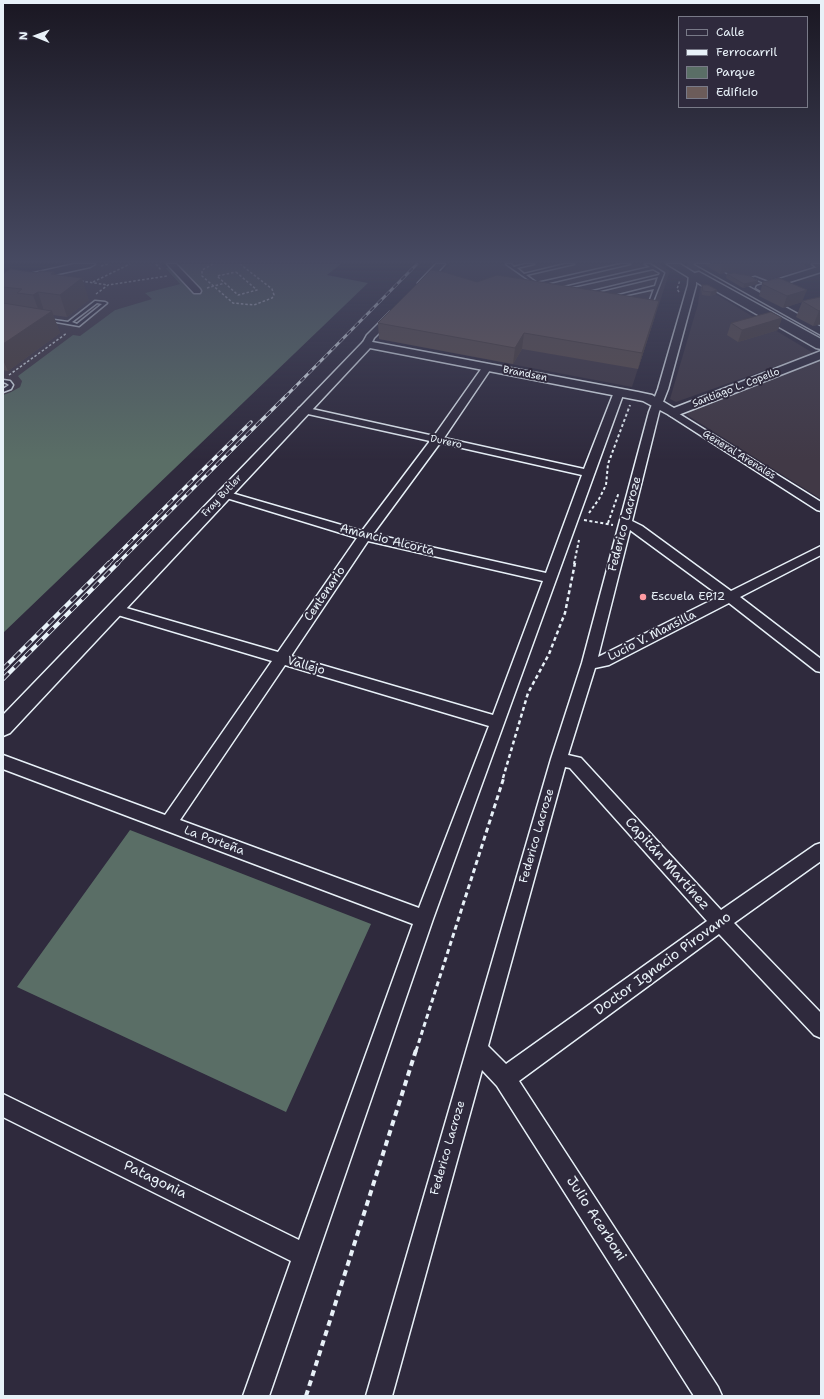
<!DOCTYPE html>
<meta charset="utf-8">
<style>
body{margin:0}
#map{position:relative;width:824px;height:1399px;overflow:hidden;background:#2f2a3d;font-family:"Shantell Sans",sans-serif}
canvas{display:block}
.frame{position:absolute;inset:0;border:4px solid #e8f1f8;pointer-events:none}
.legend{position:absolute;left:678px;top:16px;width:130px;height:92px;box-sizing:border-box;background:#2f2a3d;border:1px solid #797a88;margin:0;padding:5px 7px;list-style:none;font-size:12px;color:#e8f1f8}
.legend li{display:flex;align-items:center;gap:8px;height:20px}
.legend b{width:20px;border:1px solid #797a88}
.north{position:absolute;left:16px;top:16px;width:40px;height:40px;-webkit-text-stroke:3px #2f2a3d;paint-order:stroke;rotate:271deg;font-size:11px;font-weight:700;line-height:16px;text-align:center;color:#e8f1f8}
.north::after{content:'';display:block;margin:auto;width:14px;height:18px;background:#e8f1f8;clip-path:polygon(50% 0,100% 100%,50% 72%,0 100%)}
</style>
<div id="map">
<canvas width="824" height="1399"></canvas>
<div class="frame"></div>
<ul class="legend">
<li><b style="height:5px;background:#2f2a3d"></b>Calle</li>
<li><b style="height:5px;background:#e8f1f8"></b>Ferrocarril</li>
<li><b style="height:11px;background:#5a6e66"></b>Parque</li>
<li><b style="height:11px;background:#6c5c5a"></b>Edificio</li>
</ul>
<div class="north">N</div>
</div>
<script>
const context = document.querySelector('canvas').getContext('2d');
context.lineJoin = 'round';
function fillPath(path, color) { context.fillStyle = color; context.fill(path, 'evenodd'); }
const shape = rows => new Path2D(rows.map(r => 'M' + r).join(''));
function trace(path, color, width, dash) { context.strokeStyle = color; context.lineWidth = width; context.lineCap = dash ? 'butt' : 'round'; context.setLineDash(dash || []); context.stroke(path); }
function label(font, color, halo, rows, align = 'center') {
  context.font = font + ' "Shantell Sans",sans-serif'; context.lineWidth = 4; context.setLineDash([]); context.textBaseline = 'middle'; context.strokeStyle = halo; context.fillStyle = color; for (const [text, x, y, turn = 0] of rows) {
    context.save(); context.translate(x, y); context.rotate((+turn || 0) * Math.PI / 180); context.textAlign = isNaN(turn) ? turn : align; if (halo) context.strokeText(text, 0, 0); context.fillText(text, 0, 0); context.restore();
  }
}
fillPath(shape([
 [99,264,161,264,180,284,146,293,153,299,115,310,22,381,20,387,16,390,3,395,3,285],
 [450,264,660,264,670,271,632,387,379,339],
 [705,264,803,264,808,268,743,288],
 [704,287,813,353,676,402,670,399,698,304,700,288],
 [821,360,821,499,687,415,688,412]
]), '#413946');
fillPath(shape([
 [182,264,341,264,327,275,368,283,3,633,3,395,11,392,20,387,22,381,18,376,73,335,80,336,115,310,152,299,145,293,180,284,165,268],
 [130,830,371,924,286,1112,17,987]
]), '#5a6e66');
trace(shape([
 [688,264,705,274]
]), '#4b4859', 13, [13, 6]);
const service = shape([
 [506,264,511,264,514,267,525,264,534,264,517,268,524,274,565,264,574,264,526,275,537,283,621,264,630,264,540,285,541,286,539,287,506,264],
 [645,264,650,264,664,273,650,309,647,308,654,289,613,298,611,297,655,286,658,277,587,294,585,293,659,275,660,273,653,269,562,289,560,288,650,267,645,264],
 [755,277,773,284,774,285,771,286,755,279,746,281,744,280,755,277],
 [95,301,105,302,107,303,79,326,45,320,47,319,68,322,95,301],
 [97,303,102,304,77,324,72,322,97,303],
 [3,380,10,381,13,385,11,389,3,392,3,389,9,385,6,383,3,382,3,380]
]);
const minor = shape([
 [167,264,176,264,200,289,201,291,200,293,194,293,167,264],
 [436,264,445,264,424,287,418,287,418,283,436,264],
 [812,264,821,264,821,269,818,269,812,264],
 [689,274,695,274,696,276,696,285,668,389,659,412,632,521,642,526,731,591,821,546,821,555,740,597,821,659,821,672,816,671,729,603,609,665,595,668,568,755,581,758,721,910,815,845,821,843,821,861,734,923,821,1013,821,1038,814,1035,719,934,519,1081,718,1387,722,1396,694,1396,497,1086,482,1070,392,1396,366,1396,551,759,582,663,649,412,658,389,688,285,689,274],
 [630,530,720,596,598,657,630,530],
 [565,767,570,768,707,921,506,1064,488,1046,565,767],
 [393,311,396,312,397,314,396,316,374,338,370,346,364,346,362,344,367,335,390,312,393,311],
 [487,364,492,367,444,438,584,469,614,392,619,389,624,392,433,919,269,1396,243,1396,291,1261,3,1117,3,1094,299,1240,413,924,3,769,3,755,165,815,272,661,111,613,109,610,111,607,116,605,278,652,357,538,220,496,218,494,220,492,228,492,362,531,430,441,299,412,298,410,299,408,303,407,434,436,484,365,487,364],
 [440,443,582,475,546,573,373,534,440,443],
 [368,541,543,581,493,715,291,656,368,541],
 [285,665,489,726,419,908,180,820,285,665],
 [673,410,821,502,821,511,817,510,669,415,668,413,673,410]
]);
const tertiary = shape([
 [74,264,95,264,90,267,3,286,3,280,74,264],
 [667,264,680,264,720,289,719,291,711,291,667,264],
 [695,264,708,264,821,327,821,335,695,264],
 [821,266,821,272,761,291,756,288,757,286,821,266],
 [367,341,638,392,652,395,674,408,821,351,821,359,673,417,643,401,370,348,10,733,3,736,3,715,363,342,367,341]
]);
const primary = shape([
 [699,272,821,339,821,349,816,348,695,279,693,276,695,273,699,272]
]);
trace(service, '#e8f1f8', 3);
trace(minor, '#e8f1f8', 3);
trace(tertiary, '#e8f1f8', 3);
trace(primary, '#e8f1f8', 3);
trace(shape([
 [156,264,161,270],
 [213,264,202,270,202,276,233,303,254,305,272,298,274,295,272,289,240,264],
 [101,266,108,264],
 [236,272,257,290,238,295,217,276,236,272],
 [81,281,108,285],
 [93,282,130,264],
 [207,288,225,283],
 [679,292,677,289,680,280],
 [96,294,108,285,167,276,166,275],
 [9,375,67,333]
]), '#e8f1f8', 1.5, [2.5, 2]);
trace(shape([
 [589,513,599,499,606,485,608,464,630,405],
 [584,520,613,525],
 [608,523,619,492],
 [574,564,579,540]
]), '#e8f1f8', 2, [3, 2.5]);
trace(shape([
 [503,778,528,693,549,654,565,613,575,563]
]), '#e8f1f8', 2.5, [4, 3]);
trace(shape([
 [416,1051,504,777]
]), '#e8f1f8', 3, [5, 3.5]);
trace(shape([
 [306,1396,416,1050]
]), '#e8f1f8', 4, [6, 4.5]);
fillPath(service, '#2f2a3d');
fillPath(minor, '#2f2a3d');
fillPath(tertiary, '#2f2a3d');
fillPath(primary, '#2f2a3d');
const railFar2 = shape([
 [285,397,417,264]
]);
const railFar1 = shape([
 [108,564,251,422],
 [117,564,286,396]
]);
const rail = shape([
 [3,669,109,563],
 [3,679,118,563]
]);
trace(railFar2, '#e8f1f8', 3);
trace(railFar1, '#e8f1f8', 3.5);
trace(rail, '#e8f1f8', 4.5);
trace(railFar2, '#2f2a3d', 2, [5.5]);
trace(railFar1, '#2f2a3d', 2.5, [7]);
trace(rail, '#2f2a3d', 3, [8]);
fillPath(shape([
 [706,264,751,264,720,274,705,265],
 [3,274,54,275,89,300,67,317,53,315,60,333,8,371,3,370],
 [727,274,757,284,743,288,726,278],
 [477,282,655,316,638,369,522,349,513,364,379,339,378,323],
 [763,282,802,301,821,298,821,324,813,326,796,317,802,302,783,308,759,296],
 [702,285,717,290,716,294,710,296,702,295,701,288],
 [731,323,778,330,738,342,727,335]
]), '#5d4f4d');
fillPath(shape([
 [723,264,751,264,720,274],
 [54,272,61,294,82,278,89,300,67,317,60,295,51,274],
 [758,281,757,284,743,288,744,284],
 [717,290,716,294,710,296,711,292],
 [807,290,802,302,783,308,787,296],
 [38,292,45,314,41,317,33,295],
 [659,301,655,316,638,369,642,353],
 [821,310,821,324,813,326,819,311],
 [52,311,60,333,8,371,3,360,3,344],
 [782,318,778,330,738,342,742,330],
 [524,333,522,349,513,364,515,348]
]), '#4c403f');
const building = shape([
 [10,269,37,273,40,271,54,272,51,274,82,278,60,295,38,292,33,295,17,293,22,289,3,287,3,274,10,269],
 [431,270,444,272,477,282,497,275,659,301,642,353,524,333,515,348,378,323,431,270],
 [734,273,750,276,758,281,744,284,727,274,734,273],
 [779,278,807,290,787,296,762,284,763,282,779,278],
 [702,285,708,285,717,290,711,292,703,291,702,285],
 [820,297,821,298,821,310,819,311,802,301,820,297],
 [3,303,52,311,3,344,3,303],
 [771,312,782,318,742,330,731,323,771,312]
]);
fillPath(building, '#6c5c5a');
trace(building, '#4c403f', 1);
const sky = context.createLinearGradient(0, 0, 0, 460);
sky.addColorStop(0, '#1a1722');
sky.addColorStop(0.57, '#474a62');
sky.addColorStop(1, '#474a6200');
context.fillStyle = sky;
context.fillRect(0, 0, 824, 460);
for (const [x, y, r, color] of [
 [643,597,4,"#ff9aa2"]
]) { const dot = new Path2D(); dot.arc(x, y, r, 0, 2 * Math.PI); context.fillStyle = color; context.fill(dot); trace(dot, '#2f2a3d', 1.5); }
label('10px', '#e8f1f8', '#2f2a3d', [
 ["Brandsen",525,374,11],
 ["Santiago L. Copello",736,388,-21],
 ["Durero",446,442,12],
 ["General Arenales",739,455,32],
 ["Fray Butler",222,496,-47]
]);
label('12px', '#e8f1f8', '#2f2a3d', [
 ["Federico Lacroze",625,524,-75],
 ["Amancio Alcorta",387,540,14],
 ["Centenario",325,594,-56],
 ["Lucio V. Mansilla",652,636,-27],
 ["Vallejo",306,666,16],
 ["Federico Lacroze",537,836,-74],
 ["La Porteña",214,841,20],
 ["Federico Lacroze",448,1148,-74]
]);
label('12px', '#e8f1f8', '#2f2a3d', [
 ["Escuela EP12",651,597]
], 'left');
label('14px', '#e8f1f8', '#2f2a3d', [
 ["Capitán Martínez",667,864,48],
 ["Doctor Ignacio Pirovano",663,964,-36],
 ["Patagonia",155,1180,26],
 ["Julio Acerboni",596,1219,57]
]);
</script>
